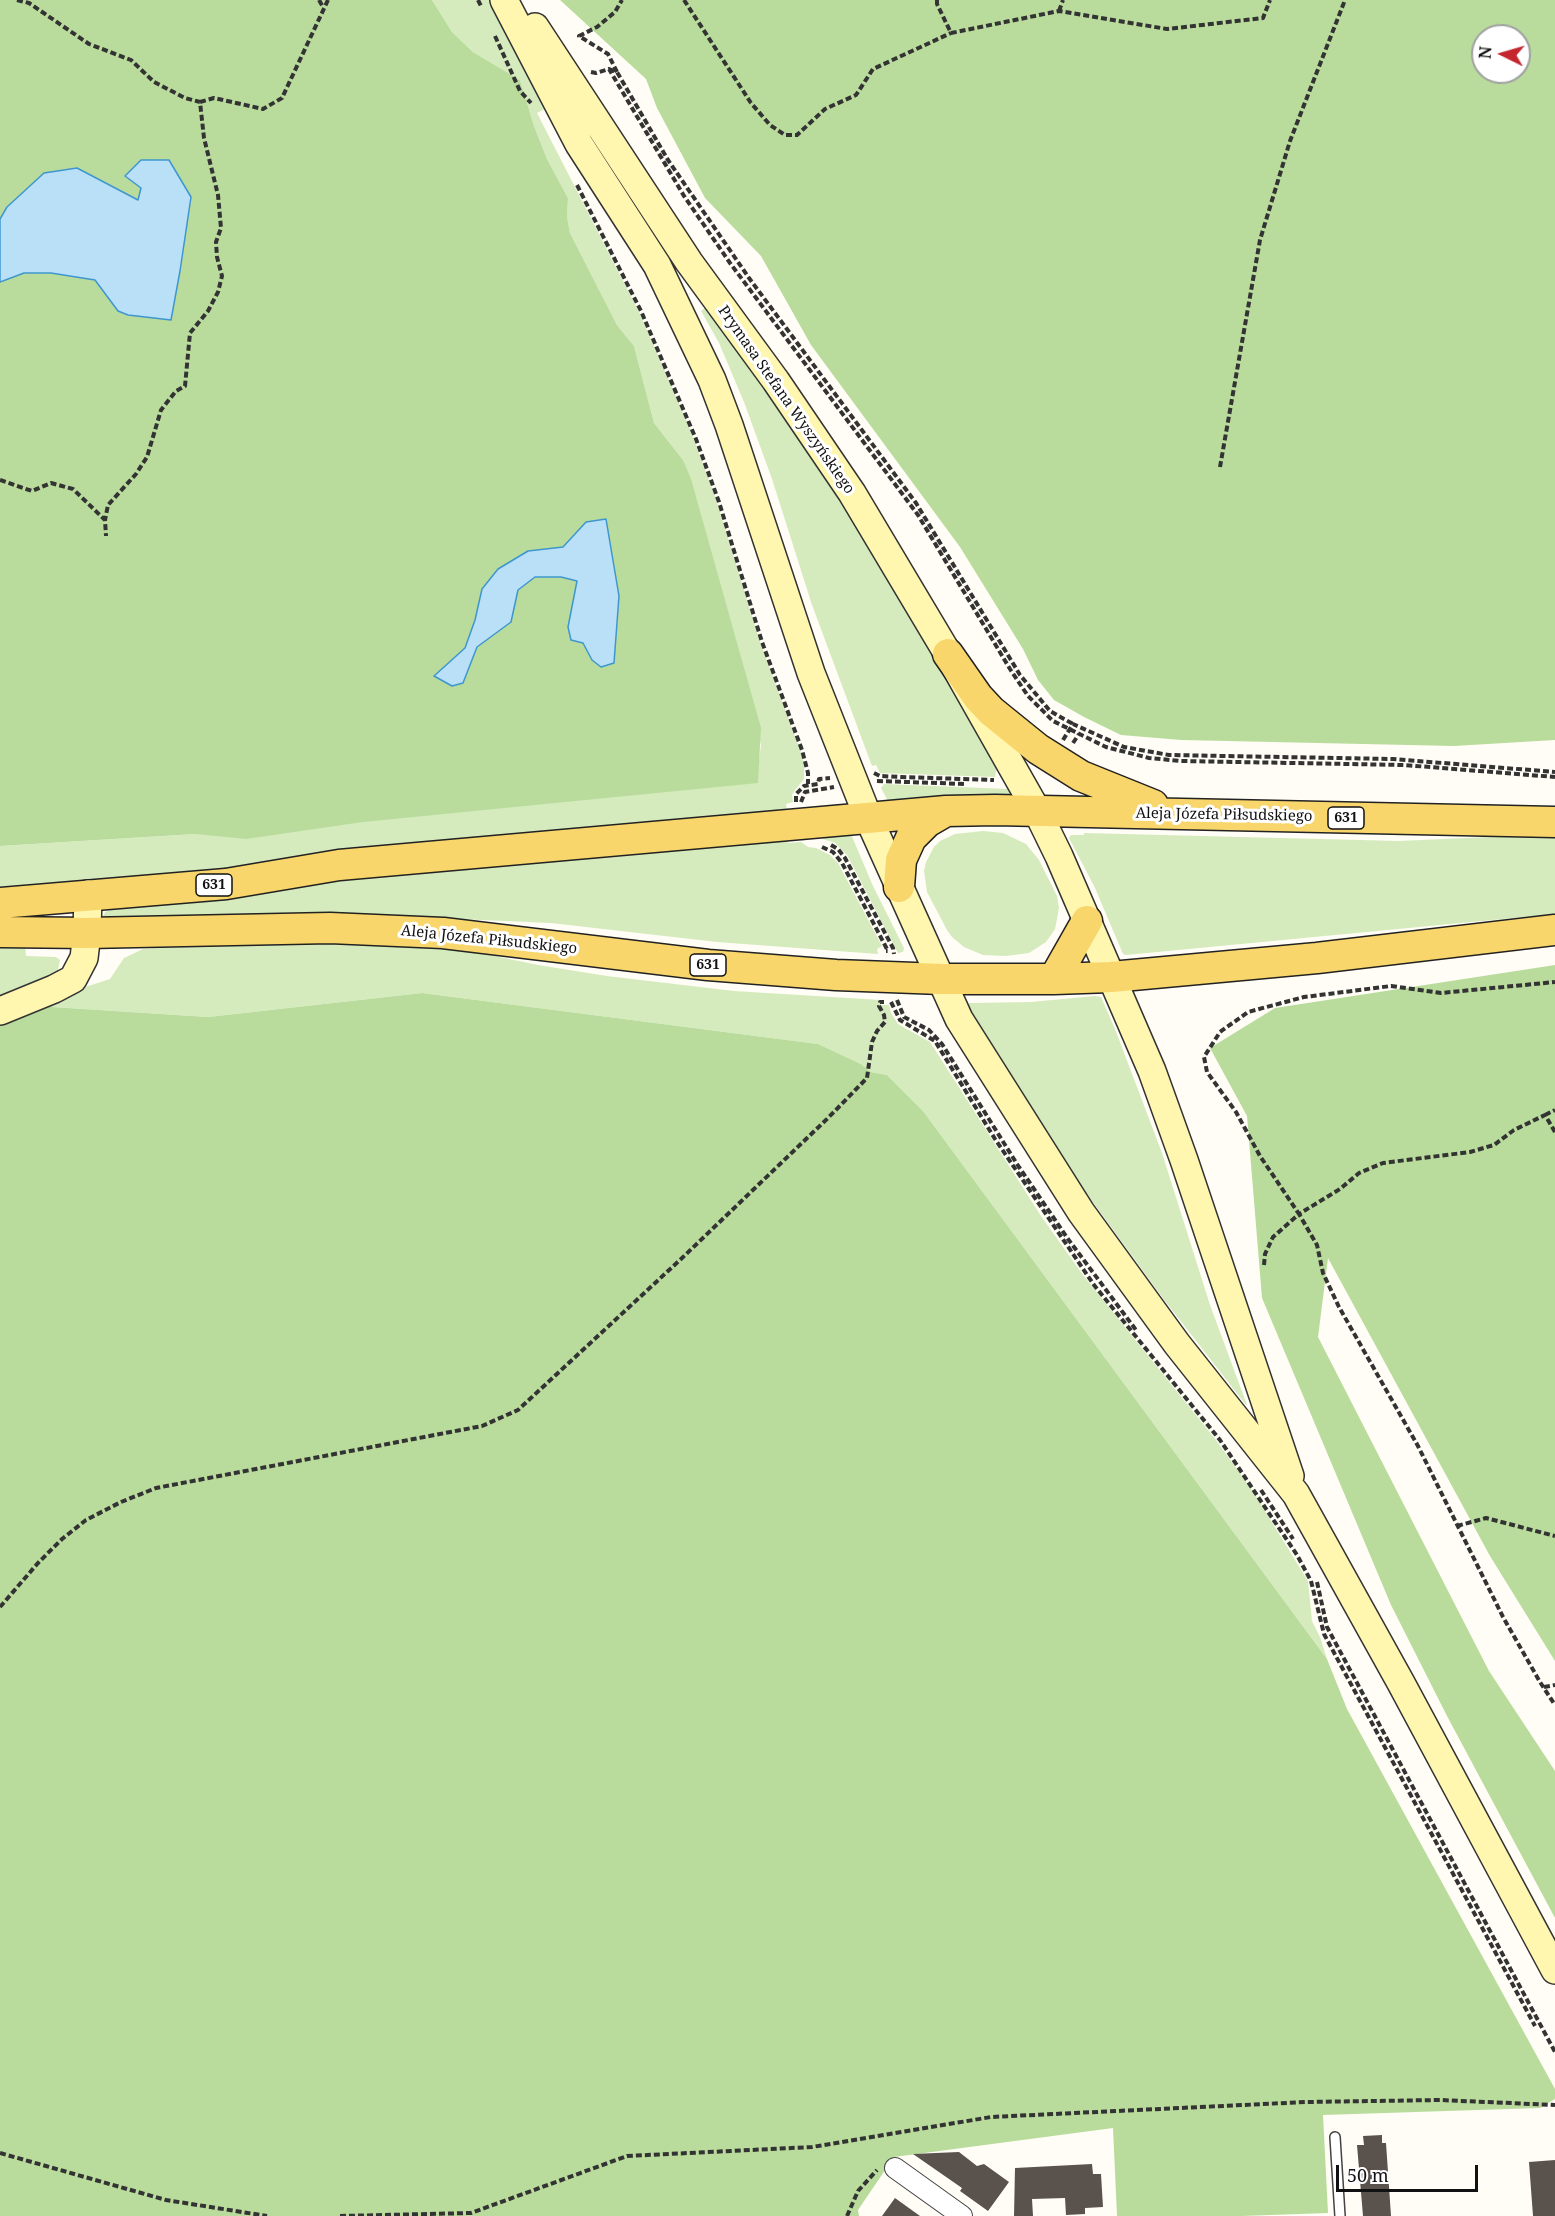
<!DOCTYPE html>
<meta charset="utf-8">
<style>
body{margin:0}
#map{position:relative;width:1555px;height:2216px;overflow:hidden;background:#fffdf5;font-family:"Noto Serif",serif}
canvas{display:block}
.north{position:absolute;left:1471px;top:24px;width:60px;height:60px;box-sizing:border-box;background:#fff;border:2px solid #a0a0a0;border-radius:50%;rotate:275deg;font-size:16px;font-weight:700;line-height:24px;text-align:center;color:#111}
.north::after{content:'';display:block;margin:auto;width:21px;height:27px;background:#c4262e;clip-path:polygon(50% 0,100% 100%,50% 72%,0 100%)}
.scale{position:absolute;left:1336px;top:2165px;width:142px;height:27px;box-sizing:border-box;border:3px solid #111;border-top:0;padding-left:8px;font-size:18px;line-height:21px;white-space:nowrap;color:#111;-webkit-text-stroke:4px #fff;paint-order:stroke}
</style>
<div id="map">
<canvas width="1555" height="2216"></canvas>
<div class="north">N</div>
<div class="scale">50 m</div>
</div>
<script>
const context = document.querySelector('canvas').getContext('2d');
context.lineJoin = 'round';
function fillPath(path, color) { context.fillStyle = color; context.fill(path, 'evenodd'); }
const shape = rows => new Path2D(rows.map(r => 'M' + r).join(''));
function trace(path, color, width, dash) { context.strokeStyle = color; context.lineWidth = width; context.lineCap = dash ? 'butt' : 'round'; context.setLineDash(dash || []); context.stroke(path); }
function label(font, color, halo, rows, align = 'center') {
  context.font = font + ' "Noto Serif",serif'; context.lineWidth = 6; context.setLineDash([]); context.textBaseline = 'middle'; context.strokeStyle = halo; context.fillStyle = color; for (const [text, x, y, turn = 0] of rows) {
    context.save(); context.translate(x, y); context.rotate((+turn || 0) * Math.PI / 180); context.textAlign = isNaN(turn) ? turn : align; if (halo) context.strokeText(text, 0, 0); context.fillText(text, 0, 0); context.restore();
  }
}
fillPath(shape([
 [432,0,497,0,552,105,537,113,639,312,690,429,717,502,760,642,800,750,804,764,804,779,795,790,792,795,793,802,786,804,787,811,191,878,0,893,0,846,196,834,759,760,761,745,739,650,683,460,654,423,634,346,617,325,570,233,567,217,568,198,547,159,534,126,520,80,473,52,452,32],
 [706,307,766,389,864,535,999,769,996,771,995,777,880,773,876,765,872,766,812,605,772,479,744,402,719,343,701,311],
 [884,784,1008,789,1012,793,1010,796,954,796,888,801,881,788],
 [983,831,1003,833,1026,844,1039,860,1057,896,1059,908,1055,929,1046,942,1029,953,1006,956,983,955,964,947,952,937,947,930,927,892,924,871,926,862,934,847,940,841,955,834],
 [1084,833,1399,841,1555,834,1555,914,1126,955,1123,954,1095,888,1069,838,1071,835,1084,835],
 [851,834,873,886,904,948,903,952,898,953,847,855,835,843,814,836],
 [787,837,788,843,801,842,808,847,816,848,830,855,838,863,882,946,877,949,878,954,717,942,551,923,343,914,102,919,105,912,115,908,282,887],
 [285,939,442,945,538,965,607,976,734,991,881,1000,881,1005,889,1005,891,1013,898,1024,930,1042,1041,1216,1083,1275,1216,1440,1254,1493,1308,1581,1312,1621,1320,1637,1327,1659,923,1111,887,1075,871,1072,861,1064,818,1044,422,993,208,1017,37,1006,76,990,110,979,124,958,143,949],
 [0,943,25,944,26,956,56,957,60,960,57,974,0,1000],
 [1095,996,1101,997,1115,1029,1162,1153,1210,1305,1247,1405,1246,1405,1165,1301,1079,1183,1035,1116,968,1007,969,1003,972,1003,1031,1002]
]), '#d5ebbd');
fillPath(shape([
 [0,0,432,0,452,32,473,52,520,80,534,126,547,159,568,198,567,217,570,233,617,325,634,346,654,423,683,460,691,479,761,728,758,783,363,822,246,839,196,834,0,846],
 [560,0,1555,0,1555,740,1454,746,1181,740,1121,735,1084,717,1054,700,1038,680,1023,649,960,547,811,345,761,256,705,198,657,108,646,79],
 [1483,36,1519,36,1519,72,1483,72],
 [1555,965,1555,1661,1490,1556,1328,1258,1318,1337,1489,1671,1555,1771,1555,1918,1447,1716,1391,1605,1262,1298,1247,1116,1210,1048,1275,1008],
 [422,993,818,1044,861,1064,871,1072,887,1075,923,1111,1327,1659,1347,1709,1555,2089,1555,2099,1540,2108,1323,2115,1328,2213,1242,2216,1117,2216,1113,2128,894,2157,858,2210,859,2216,0,2216,0,1022,37,1006,208,1017]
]), '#b9dc9c');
const water = shape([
 [141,160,169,160,191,197,180,271,171,320,128,315,118,311,95,280,51,273,24,273,0,282,0,219,7,207,44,173,77,168,138,200,141,188,125,176,141,160],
 [606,519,619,596,614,663,601,667,592,660,583,643,571,640,568,627,577,581,561,577,535,577,518,590,511,622,477,647,463,683,452,686,434,676,465,648,475,620,482,589,498,569,528,551,563,547,586,522,606,519]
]);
fillPath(water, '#b9e0f7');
trace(water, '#3f96cf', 1.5);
fillPath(shape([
 [1382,2135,1382,2143,1386,2143,1391,2216,1363,2216,1357,2145,1364,2145,1363,2136],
 [959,2152,977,2166,984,2164,1009,2182,988,2211,960,2191,962,2188,913,2154],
 [1555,2160,1555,2216,1533,2216,1529,2162],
 [1092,2164,1093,2174,1101,2174,1103,2207,1085,2208,1085,2214,1066,2215,1065,2198,1032,2199,1033,2216,1014,2216,1015,2168],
 [895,2198,920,2216,882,2216]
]), '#5a524d');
const lane = shape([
 [1335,2137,1340,2216]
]);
const street = shape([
 [895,2168,962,2216]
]);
const secondary = shape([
 [504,0,579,144,657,265,712,380,729,425,811,673,868,817,959,1019,1081,1212,1177,1344,1296,1494,1401,1683,1555,1970],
 [535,27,689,262,776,381,852,493,948,654,1037,811,1059,856,1152,1071,1184,1160,1290,1476],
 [0,1011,54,989,73,979,84,958,87,933,88,894]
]);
const primary = shape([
 [948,654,978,697,991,711,1038,749,1081,776,1153,805],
 [899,887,901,860,911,838,927,822,946,811],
 [0,903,226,884,339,865,946,811,995,810,1555,822],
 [0,932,87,933,330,928,443,933,708,965,836,975,941,979,1054,979,1111,977,1317,958,1555,930],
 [1054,979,1087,921]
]);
trace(lane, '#444', 12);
trace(street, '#444', 22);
trace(secondary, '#333', 30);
trace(primary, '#222', 33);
trace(shape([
 [17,0,29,3,89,44,131,60,154,82,185,98,200,102,204,138,218,195,221,228,216,242,217,257,222,276,218,292,208,311,190,333,185,386,176,391,161,410,147,457,136,474,108,505,105,520],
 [319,0,323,7],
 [478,0,482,8],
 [684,0,751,103,770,125,785,135,797,135,825,109,856,95,873,69,951,33],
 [937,0,937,4,951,33,1059,11,1167,29,1263,18,1270,0],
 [1059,11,1063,0],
 [495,36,520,91,531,103],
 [609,69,617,72,668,160,749,278,916,503,1020,675,1050,711,1073,724],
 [591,72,596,73,609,69,684,196,730,263,918,515,1010,669,1028,696,1053,721,1106,747,1149,758,1181,761,1404,765,1555,777],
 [617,72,608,54,579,36,597,27,615,12,622,0],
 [200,102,214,98,263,109,282,98,328,0],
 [577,185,641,311,696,439,719,502,762,642,802,750,808,773,808,784],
 [1220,467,1260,240,1290,141,1345,0],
 [0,480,32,491,51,483,73,489,105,520,106,536],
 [1063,740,1073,724,1124,747,1169,755,1393,759,1555,772],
 [1073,743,1079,734],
 [874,773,880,776,901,777,994,780],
 [877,781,966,784],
 [796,802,796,794,804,786,818,784,819,779,830,778],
 [801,802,805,792,834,787],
 [831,845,838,849,845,858,893,948,894,954],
 [822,847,833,852,842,863,888,951,886,951],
 [897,1000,904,1017,929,1030,942,1044,1017,1164,1068,1239,1136,1330],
 [891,1002,900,1020,935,1041,995,1139,1094,1285,1220,1440,1297,1555,1311,1581,1324,1634,1535,2026],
 [1545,1115,1555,1110],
 [1555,1132,1545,1115,1514,1130,1494,1145,1470,1152,1383,1163,1359,1173,1340,1189,1299,1214,1317,1245,1323,1273,1339,1307,1418,1446,1503,1617,1540,1682,1555,1705],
 [1264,1265,1265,1254,1273,1237,1299,1214,1260,1156,1236,1112,1207,1072,1204,1057,1220,1032,1248,1012,1304,997,1391,986,1441,993,1555,982],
 [1261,1490,1293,1539],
 [1457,1526,1486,1518,1555,1536],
 [1317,1582,1327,1627,1555,2052],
 [0,1607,38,1563,62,1539,86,1520,121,1502,156,1488,482,1426,518,1410,681,1259,828,1118,867,1078,872,1042,877,1031,885,1022,884,1015,879,1006,880,1002,884,1002],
 [1544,1687,1555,1685],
 [0,2153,166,2200,267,2216],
 [340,2216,471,2213,627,2156,812,2147,991,2117,1306,2102,1440,2100,1555,2105],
 [847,2216,858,2191,877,2170]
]), '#333', 4, [6, 3]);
trace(lane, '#fff', 9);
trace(street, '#fff', 20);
trace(secondary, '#fff6b0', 27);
trace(primary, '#f9d66b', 30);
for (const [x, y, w] of [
 [1346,818,36],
 [214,885,36],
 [708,965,36]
]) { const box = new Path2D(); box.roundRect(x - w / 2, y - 11, w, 22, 4.5); context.fillStyle = '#fff'; context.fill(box); trace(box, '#111', 1.5); }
label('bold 14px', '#111', null, [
 ["631",1346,818],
 ["631",214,885],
 ["631",708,965]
]);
label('15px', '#111', '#fff', [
 ["Prymasa Stefana Wyszyńskiego",786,400,55],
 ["Aleja Józefa Piłsudskiego",1224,815,1],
 ["Aleja Józefa Piłsudskiego",489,940,6]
]);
</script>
